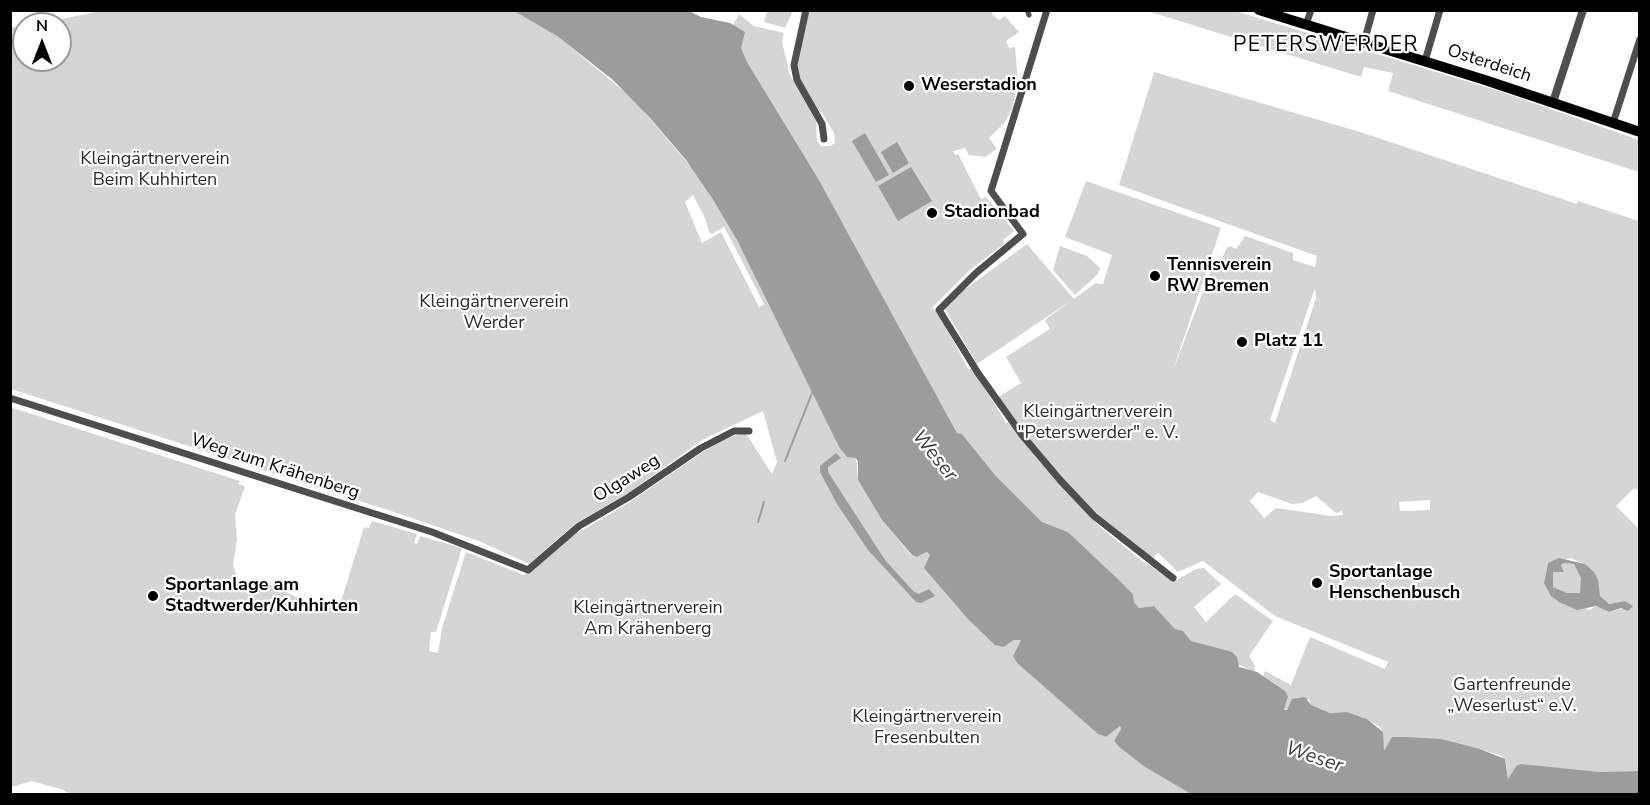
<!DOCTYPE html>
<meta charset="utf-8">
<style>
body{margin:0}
#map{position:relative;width:1650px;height:805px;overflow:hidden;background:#fff;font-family:"Nunito Sans",sans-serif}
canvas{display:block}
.frame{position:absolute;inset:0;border:12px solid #000;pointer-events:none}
.north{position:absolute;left:12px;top:12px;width:60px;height:60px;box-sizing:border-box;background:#fff;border:2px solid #999;border-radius:50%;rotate:0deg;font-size:16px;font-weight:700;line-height:24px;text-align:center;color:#000}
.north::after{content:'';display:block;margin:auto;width:21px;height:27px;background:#000;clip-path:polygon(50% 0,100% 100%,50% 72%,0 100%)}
</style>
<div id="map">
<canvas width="1650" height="805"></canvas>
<div class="frame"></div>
<div class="north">N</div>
</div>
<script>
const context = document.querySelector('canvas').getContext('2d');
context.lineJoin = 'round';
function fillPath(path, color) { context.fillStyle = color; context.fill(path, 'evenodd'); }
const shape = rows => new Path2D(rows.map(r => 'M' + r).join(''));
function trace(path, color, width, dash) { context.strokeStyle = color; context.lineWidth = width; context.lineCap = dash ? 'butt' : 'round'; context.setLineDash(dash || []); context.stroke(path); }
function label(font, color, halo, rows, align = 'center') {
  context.font = font + ' "Nunito Sans",sans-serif'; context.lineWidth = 4.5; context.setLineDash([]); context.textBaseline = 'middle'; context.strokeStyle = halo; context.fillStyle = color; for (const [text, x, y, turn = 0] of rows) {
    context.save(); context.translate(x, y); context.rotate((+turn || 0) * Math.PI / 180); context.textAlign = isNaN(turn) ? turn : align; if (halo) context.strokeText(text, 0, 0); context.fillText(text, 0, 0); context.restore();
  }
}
fillPath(shape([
 [100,11,514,11,557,36,633,99,697,174,731,229,772,307,839,447,856,458,858,480,882,520,911,555,917,557,928,552,1004,647,1014,640,1021,640,1013,656,1017,663,1098,734,1106,737,1120,726,1121,729,1114,741,1119,747,1145,767,1191,794,69,794,64,790,32,781,11,787,10,407,240,481,238,484,245,486,235,515,237,540,233,564,238,580,247,584,260,583,274,586,302,600,337,608,340,605,364,527,369,528,372,521,417,534,414,543,417,544,420,536,462,548,436,632,431,632,429,651,438,653,442,628,466,552,524,575,572,536,627,504,722,439,743,433,747,435,772,474,777,462,763,411,702,440,630,492,576,523,529,564,479,541,391,511,11,389,11,27,24,26,24,60,60,60,60,24,39,24],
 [693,195,705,218,709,232,712,234,724,227,727,232,764,304,759,307,721,232,702,243,685,202],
 [767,11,767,10,793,11,785,28,764,22],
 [808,11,994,11,992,14,999,20,1005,16,1019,32,1006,41,1009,48,1015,47,1018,82,1012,109,1005,122,989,138,997,149,985,157,969,155,965,148,953,151,955,155,958,154,981,199,986,197,1014,231,1003,240,1005,243,970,270,932,308,941,317,968,369,973,369,1006,423,1008,422,1039,461,1100,527,1146,564,1147,563,1173,582,1196,569,1204,568,1221,584,1194,607,1206,622,1235,594,1273,621,1249,656,1255,666,1254,672,1191,641,1185,633,1175,629,1154,606,1139,608,1134,602,1133,594,1119,580,1068,532,1042,522,995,475,962,434,957,433,819,180,747,62,741,48,741,31,733,25,739,14,754,26,784,33,782,41,789,73,816,121,817,141,821,146,830,146,835,143,834,133,822,113,809,100,795,67],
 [1147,11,1235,11,1499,91,1639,140,1639,172,1388,91,1393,73,1364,67,1361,77],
 [1154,72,1357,131,1577,204,1578,201,1639,221,1639,491,1634,488,1616,506,1639,529,1639,771,1599,772,1516,766,1508,779,1506,762,1502,756,1480,749,1444,741,1384,751,1381,728,1367,719,1347,712,1330,713,1311,705,1309,699,1284,710,1288,695,1264,679,1263,676,1265,671,1291,685,1310,637,1385,669,1388,662,1275,616,1203,561,1178,572,1158,553,1152,558,1148,556,1093,510,1059,475,997,398,1021,383,1006,357,1050,329,1045,320,1072,300,977,364,945,309,960,293,1027,244,1074,299,1096,283,1103,284,1112,255,1065,237,1086,181,1221,228,1172,373,1212,268,1218,270,1226,249,1230,246,1236,249,1245,236,1293,253,1293,260,1315,267,1317,256,1119,185],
 [1315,288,1316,298,1275,423,1270,420],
 [1258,492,1292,504,1303,503,1316,496,1336,513,1342,511,1343,515,1332,516,1276,508,1264,518,1250,501],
 [1430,500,1430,510,1400,511,1399,502],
 [1571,558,1584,564,1594,572,1600,596,1609,604,1625,601,1632,606,1609,612,1596,606,1589,610,1544,583,1548,563],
 [1060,246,1087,256,1100,268,1097,275,1075,295,1053,270],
 [1564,563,1574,564,1582,578,1580,593,1567,593,1553,587,1553,571,1564,572,1561,564]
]), '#d5d5d5');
fillPath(shape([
 [514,11,689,11,701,17,730,23,745,32,741,48,747,62,819,180,957,433,962,434,995,475,1042,522,1068,532,1119,580,1133,594,1134,602,1139,608,1154,606,1175,629,1183,631,1191,641,1232,652,1237,657,1239,667,1257,672,1285,691,1288,696,1284,710,1287,710,1292,699,1305,697,1311,705,1330,713,1347,712,1367,719,1383,732,1384,751,1392,737,1406,737,1441,739,1480,749,1505,759,1508,779,1516,766,1521,764,1599,772,1639,771,1639,794,1191,794,1145,767,1119,747,1114,741,1121,729,1120,726,1106,737,1098,734,1017,663,1013,656,1021,640,1014,640,1004,647,995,645,968,619,924,568,930,555,927,552,917,557,912,555,882,520,858,480,858,462,856,458,847,457,839,447,737,240,712,198,686,160,650,118,613,80,557,36],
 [865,133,889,175,876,182,852,141],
 [897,142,909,163,893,173,881,152],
 [911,167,932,201,898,221,878,186],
 [836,453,841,458,828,467,828,472,885,560,914,592,919,594,929,589,935,596,921,603,916,602,868,550,837,504,820,472,820,466],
 [1559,558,1585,564,1594,572,1598,580,1600,596,1609,604,1625,601,1633,606,1628,611,1621,608,1609,612,1596,606,1577,610,1559,602,1551,596,1544,583,1548,563],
 [1564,563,1574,564,1581,578,1580,593,1567,593,1553,587,1553,572,1564,572,1561,565]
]), '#9c9c9c');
trace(shape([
 [785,461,814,388],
 [758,522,764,502]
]), '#9c9c9c', 2);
trace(shape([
 [1027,10,1029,15]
]), '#4e4e4e', 5);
trace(shape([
 [806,10,794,65,797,80,822,124,824,139],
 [1047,10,991,191,1023,234,976,273,939,310,978,373,1022,435,1060,480,1094,516,1173,578],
 [1306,25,1311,10],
 [1364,42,1373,10],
 [1425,61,1440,10],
 [1613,123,1640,39],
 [10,398,432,532,528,570,579,526,629,497,701,448,734,431,749,431]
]), '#4e4e4e', 7);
trace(shape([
 [1553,102,1583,10]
]), '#4e4e4e', 8);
trace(shape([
 [1259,10,1485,80,1640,132]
]), '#000', 10);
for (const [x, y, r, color] of [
 [909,86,6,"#000"],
 [932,213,6,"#000"],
 [1155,276,6,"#000"],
 [1242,342,6,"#000"],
 [1317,583,6,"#000"],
 [153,596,6,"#000"]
]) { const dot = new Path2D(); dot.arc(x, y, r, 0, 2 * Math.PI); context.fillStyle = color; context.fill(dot); trace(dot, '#fff', 2); }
label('18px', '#000', '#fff', [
 ["Osterdeich",1489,64,18],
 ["Weg zum Krähenberg",275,467,18],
 ["Olgaweg",627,479,-32]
]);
label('bold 18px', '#000', '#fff', [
 ["Weserstadion",921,86],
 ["Stadionbad",944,213],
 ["Tennisverein",1167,266],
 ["RW Bremen",1167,287],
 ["Platz 11",1254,342],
 ["Sportanlage",1329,573],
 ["Henschenbusch",1329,594],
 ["Sportanlage am",165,586],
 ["Stadtwerder/Kuhhirten",165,607]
], 'left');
label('18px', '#2c2c2c', '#fff', [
 ["Kleingärtnerverein",155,160],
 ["Beim Kuhhirten",155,181],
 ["Kleingärtnerverein",494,303],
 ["Werder",494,324],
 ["Kleingärtnerverein",1098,413],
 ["\"Peterswerder\" e. V.",1098,434],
 ["Kleingärtnerverein",648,609],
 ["Am Krähenberg",648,630],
 ["Gartenfreunde",1512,686],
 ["„Weserlust“ e.V.",1512,707],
 ["Kleingärtnerverein",927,718],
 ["Fresenbulten",927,739]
]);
label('italic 20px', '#3d3d3d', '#fff', [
 ["Weser",934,456,51],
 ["Weser",1314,758,19]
]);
context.letterSpacing = '1.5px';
label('21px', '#000', '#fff', [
 ["PETERSWERDER",1326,46]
]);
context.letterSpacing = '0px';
</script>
